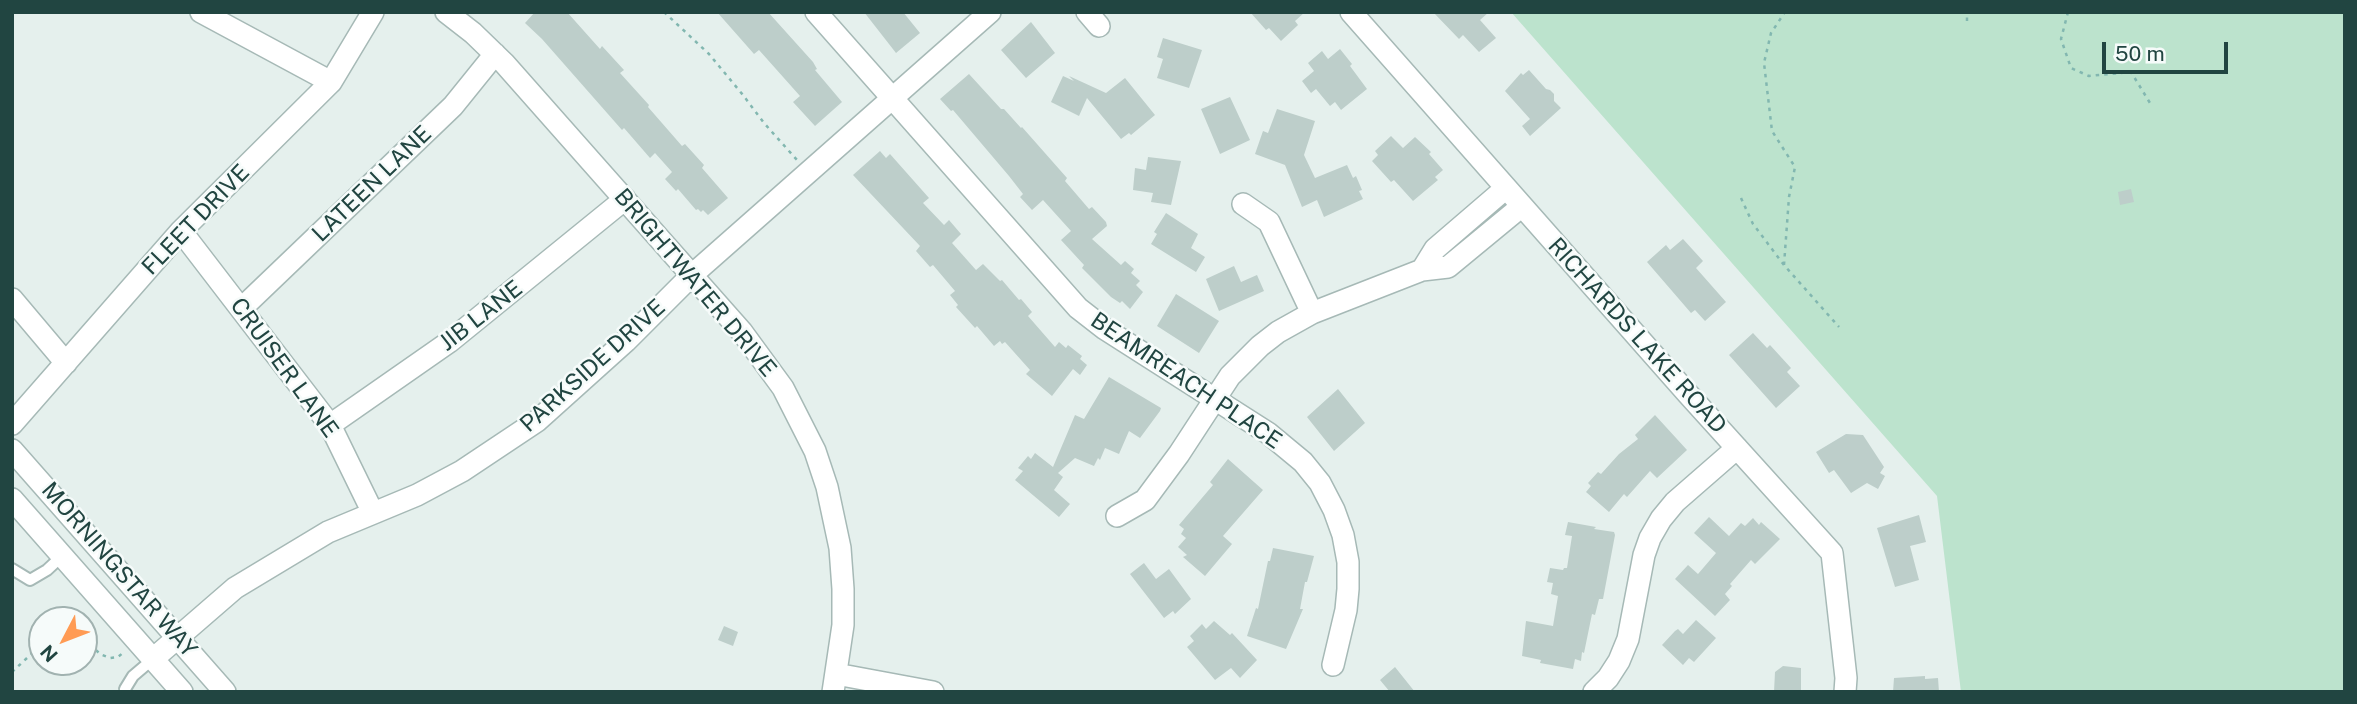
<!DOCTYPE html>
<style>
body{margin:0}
#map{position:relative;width:2357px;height:704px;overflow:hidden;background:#e5f0ed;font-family:"Public Sans",sans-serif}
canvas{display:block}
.frame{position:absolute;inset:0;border:14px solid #214541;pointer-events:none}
.north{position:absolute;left:28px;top:606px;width:70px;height:70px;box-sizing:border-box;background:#f6fbfa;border:2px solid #a1b2b0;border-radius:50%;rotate:228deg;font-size:19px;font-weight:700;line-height:28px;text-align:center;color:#214541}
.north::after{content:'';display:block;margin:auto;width:24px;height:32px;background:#ff9b54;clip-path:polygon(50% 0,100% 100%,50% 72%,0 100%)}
.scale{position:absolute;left:2102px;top:42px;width:126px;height:32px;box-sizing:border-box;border:4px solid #214541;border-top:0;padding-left:9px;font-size:21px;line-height:24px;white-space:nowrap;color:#214541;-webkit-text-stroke:5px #f6fbfa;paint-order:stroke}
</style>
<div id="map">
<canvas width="2357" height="704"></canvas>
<div class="frame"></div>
<div class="north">N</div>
<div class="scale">50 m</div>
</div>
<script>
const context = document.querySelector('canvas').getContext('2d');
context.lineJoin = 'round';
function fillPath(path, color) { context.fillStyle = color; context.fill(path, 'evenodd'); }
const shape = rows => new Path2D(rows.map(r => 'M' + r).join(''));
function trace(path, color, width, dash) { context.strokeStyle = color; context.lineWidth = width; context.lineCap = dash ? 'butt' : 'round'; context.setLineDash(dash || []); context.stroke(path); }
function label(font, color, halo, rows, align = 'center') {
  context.font = font + ' "Public Sans",sans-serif'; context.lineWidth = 5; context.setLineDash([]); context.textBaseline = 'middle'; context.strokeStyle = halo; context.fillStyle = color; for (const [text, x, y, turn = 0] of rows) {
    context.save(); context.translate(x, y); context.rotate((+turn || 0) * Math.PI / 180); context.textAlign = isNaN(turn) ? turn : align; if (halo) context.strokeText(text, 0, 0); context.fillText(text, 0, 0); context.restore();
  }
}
fillPath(shape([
 [1511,12,2345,12,2345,692,1961,692,1937,496]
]), '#bce3cd');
fillPath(shape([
 [535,12,567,12,600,49,602,46,624,70,620,73,649,105,648,107,682,146,685,144,704,165,702,168,728,198,708,215,703,210,701,212,698,209,696,210,678,189,676,191,665,179,672,172,655,153,650,158,624,128,622,130,542,39,525,23],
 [717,12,768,12,813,62,817,69,815,70,842,102,815,126,793,102,800,96,759,50,754,54],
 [864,12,903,12,920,33,896,53],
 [1250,12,1305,12,1295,21,1298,25,1281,41,1269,28,1266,30],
 [1433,12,1489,12,1480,20,1496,38,1479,52,1463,35,1459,39],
 [1031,22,1055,53,1026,78,1001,50],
 [1163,38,1202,50,1189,88,1157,78,1163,59,1157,57],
 [1340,49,1352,64,1350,66,1367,89,1341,110,1335,102,1330,106,1316,89,1311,93,1302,81,1314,71,1308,63,1322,51,1328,59],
 [1529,70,1546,89,1550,90,1554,94,1554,101,1561,108,1530,136,1522,126,1530,119,1505,91,1521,73,1523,75],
 [969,74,1001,109,1004,109,1021,128,1022,127,1067,178,1065,181,1089,209,1092,207,1106,222,1107,226,1092,239,1121,265,1125,261,1134,269,1131,273,1140,281,1136,285,1143,292,1130,309,1122,301,1120,303,1111,297,1082,268,1084,265,1061,240,1071,231,1043,200,1032,210,1020,197,1023,194,1009,176,953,110,951,111,940,99],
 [1063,76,1074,81,1069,76,1106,93,1125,78,1155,115,1131,135,1129,133,1121,139,1087,98,1079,116,1051,102],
 [1230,97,1250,140,1220,154,1201,109],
 [1277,109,1315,121,1304,155,1315,178,1347,165,1353,178,1356,176,1362,190,1359,191,1363,199,1324,217,1317,200,1302,207,1285,165,1255,154,1263,131,1268,133],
 [1391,136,1403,148,1415,137,1431,152,1429,154,1443,170,1435,177,1438,180,1413,201,1394,180,1391,182,1372,161,1378,155,1375,151],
 [880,151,886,158,890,154,929,198,923,203,944,225,949,220,961,234,952,243,976,270,983,264,1000,281,1002,280,1019,300,1021,299,1032,312,1028,316,1055,347,1059,342,1066,348,1068,345,1082,356,1080,359,1087,365,1080,375,1073,369,1052,396,1026,374,1030,370,1005,342,1002,344,1000,341,994,346,977,326,975,328,956,307,958,305,950,295,955,291,933,265,930,267,916,251,920,246,853,175],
 [1148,157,1181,161,1171,205,1151,202,1153,193,1133,190,1135,168,1146,170],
 [2131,189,2134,202,2120,205,2118,192],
 [1166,213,1198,234,1191,248,1205,257,1196,272,1151,244,1157,234,1154,232],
 [1683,239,1703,261,1696,268,1726,302,1705,321,1695,310,1691,313,1647,262,1666,245,1670,250],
 [1234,266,1241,282,1257,275,1264,291,1219,311,1206,279],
 [1176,294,1219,321,1199,353,1157,326],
 [1753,333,1767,348,1770,345,1791,368,1787,372,1800,386,1776,408,1729,355],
 [1109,377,1161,408,1160,411,1140,438,1129,431,1119,454,1105,448,1100,460,1098,458,1094,466,1075,458,1058,473,1063,477,1054,490,1070,504,1059,517,1015,480,1023,471,1018,468,1028,456,1031,459,1035,453,1053,467,1075,415,1084,419],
 [1338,389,1365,423,1334,451,1307,417],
 [1655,415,1687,450,1657,478,1650,471,1627,497,1624,494,1609,512,1586,492,1591,486,1588,483,1598,472,1601,474,1619,454,1638,439,1635,435],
 [1846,434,1863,435,1884,467,1880,473,1885,476,1878,489,1867,483,1851,493,1834,470,1829,473,1816,452],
 [1228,459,1263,490,1223,536,1232,544,1205,576,1183,557,1187,555,1178,547,1186,538,1181,534,1184,529,1179,525,1213,485,1210,482],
 [1919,515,1926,542,1910,546,1919,580,1895,587,1877,528],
 [1709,517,1729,536,1741,523,1745,526,1753,518,1759,525,1761,522,1780,539,1755,564,1751,560,1730,584,1732,586,1725,594,1730,600,1715,616,1675,579,1688,565,1698,574,1716,553,1694,533],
 [1568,522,1596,527,1594,529,1614,532,1615,535,1603,599,1599,599,1595,615,1592,614,1584,653,1582,652,1581,661,1575,659,1573,669,1540,663,1541,660,1522,656,1526,621,1553,626,1558,596,1551,594,1553,583,1547,582,1550,568,1563,570,1564,568,1567,568,1572,536,1565,535],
 [1273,548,1314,556,1307,582,1305,582,1300,609,1303,609,1286,649,1247,636,1256,608,1258,609,1268,561,1270,561],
 [1144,563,1156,579,1169,569,1191,599,1175,614,1173,611,1164,618,1130,574],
 [1696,620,1716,638,1694,662,1689,658,1683,665,1662,645,1675,631,1678,629,1683,634],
 [1214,621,1230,635,1232,633,1257,660,1240,678,1231,668,1215,680,1187,647,1194,641,1190,636,1202,624,1206,629],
 [724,626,738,632,733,646,718,640],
 [1783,666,1801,668,1801,692,1774,692,1775,672],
 [1395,667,1415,692,1390,692,1380,680],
 [1925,676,1925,679,1938,678,1939,692,1893,692,1894,678]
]), '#bdceca');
const service = shape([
 [12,569,30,580,47,570,62,556],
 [126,692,125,689,133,676,153,659]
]);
const minor = shape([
 [201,12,331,82],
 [446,12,473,33,504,63,742,332,783,388,815,451,827,487,840,548,843,589,843,625,833,692],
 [816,12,1078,308,1105,329,1268,433,1303,462,1320,483,1334,510,1343,535,1348,562,1348,589,1346,610,1333,665],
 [1087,12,1099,26],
 [1351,12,1688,394,1832,553,1846,678,1845,692],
 [1243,204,1269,222,1312,313],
 [181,231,330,425,373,513],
 [1422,270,1435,249,1506,188],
 [12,299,66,363],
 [242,308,453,106,495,54],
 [12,424,181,231,331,82,373,12],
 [330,425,449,342,625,199],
 [12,450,225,692],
 [12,499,182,692],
 [1117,516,1145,500,1179,454,1230,376,1260,346,1278,332,1312,313,1422,270,1448,267,1522,206],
 [153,659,235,588,328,532,417,495,462,471,537,421,626,341,692,275,990,12],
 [836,674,933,692],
 [1594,692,1608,678,1619,661,1628,639,1644,555,1650,538,1661,519,1675,502,1737,448]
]);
trace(service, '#a6b9b6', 14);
trace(minor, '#a6b9b6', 24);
trace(shape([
 [664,12,709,54,743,95,764,123,797,160],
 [2068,12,2061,39,2071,68,2089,76,2131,72,2150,103],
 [1967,21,1967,12],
 [1741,198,1753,224,1784,265,1839,327],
 [1784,265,1789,197,1795,167,1772,131,1764,63,1771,33,1785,12],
 [84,638,100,654,110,658,118,657,124,652],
 [12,672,42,644]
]), '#82b7b0', 2.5, [3.5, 5]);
trace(service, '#fff', 10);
trace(minor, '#fff', 21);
label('23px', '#214541', '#f6fbfa', [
 ["LATEEN LANE",372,184,-44],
 ["FLEET DRIVE",196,220,-46],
 ["BRIGHTWATER DRIVE",695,283,50],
 ["JIB LANE",481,316,-38],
 ["RICHARDS LAKE ROAD",1637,336,48],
 ["PARKSIDE DRIVE",593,366,-42],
 ["CRUISER LANE",284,368,54],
 ["BEAMREACH PLACE",1186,381,34],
 ["MORNINGSTAR WAY",119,570,49]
]);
</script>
